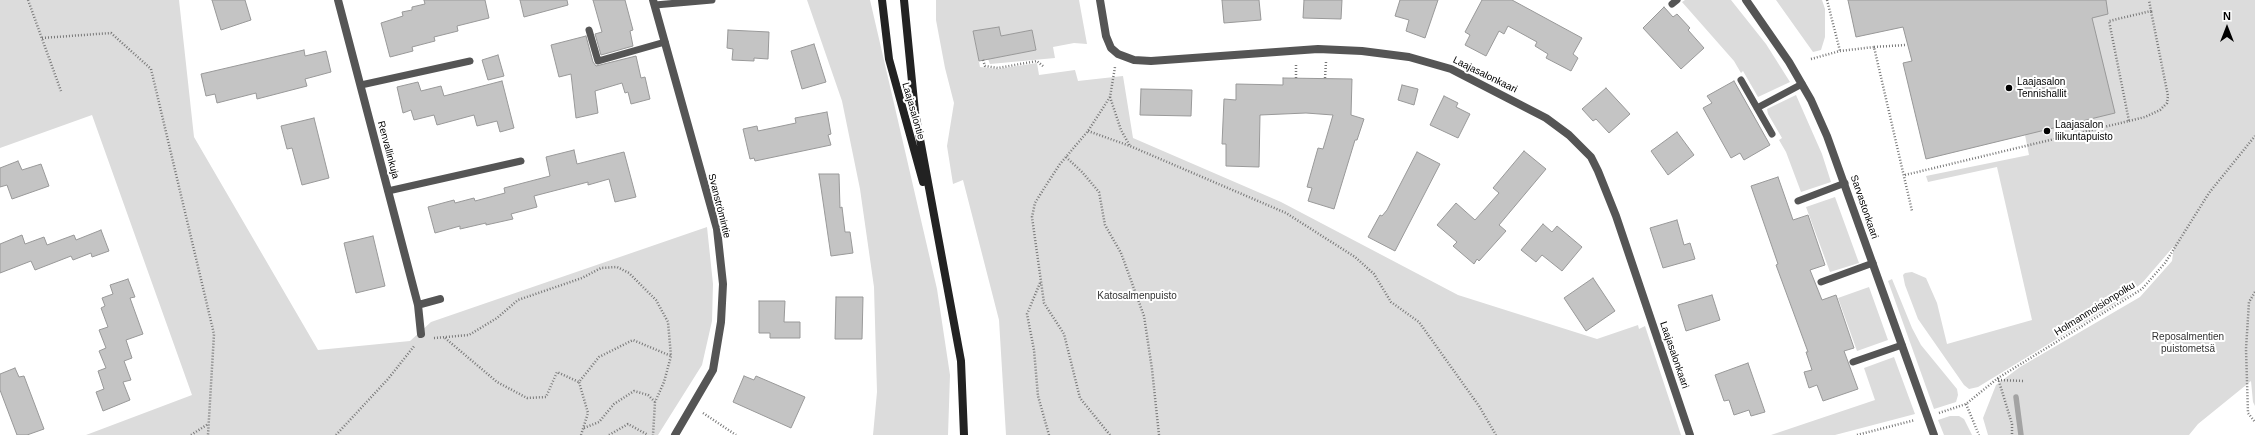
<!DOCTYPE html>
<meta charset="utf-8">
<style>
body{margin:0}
#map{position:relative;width:2255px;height:435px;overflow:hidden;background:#fff;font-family:Arial,sans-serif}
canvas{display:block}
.north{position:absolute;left:2207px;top:8px;width:40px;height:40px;-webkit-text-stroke:3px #fff;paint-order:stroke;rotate:0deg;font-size:11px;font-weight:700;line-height:16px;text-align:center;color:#000}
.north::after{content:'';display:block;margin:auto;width:14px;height:18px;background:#000;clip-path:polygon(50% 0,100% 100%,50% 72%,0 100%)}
</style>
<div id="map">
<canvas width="2255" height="435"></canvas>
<div class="north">N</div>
</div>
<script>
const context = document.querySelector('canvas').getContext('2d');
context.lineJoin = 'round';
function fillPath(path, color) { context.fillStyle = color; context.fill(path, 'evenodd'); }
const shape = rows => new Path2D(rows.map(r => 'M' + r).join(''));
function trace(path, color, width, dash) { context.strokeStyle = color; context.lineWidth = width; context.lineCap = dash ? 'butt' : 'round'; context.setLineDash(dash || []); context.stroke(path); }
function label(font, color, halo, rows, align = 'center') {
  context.font = font + ' Arial,sans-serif'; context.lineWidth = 4; context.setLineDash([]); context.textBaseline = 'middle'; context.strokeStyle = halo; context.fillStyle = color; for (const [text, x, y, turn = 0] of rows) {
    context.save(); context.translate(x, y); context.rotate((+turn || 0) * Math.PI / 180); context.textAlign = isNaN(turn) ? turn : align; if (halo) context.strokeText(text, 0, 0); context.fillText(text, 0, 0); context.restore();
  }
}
fillPath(shape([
 [0,0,179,0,194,137,318,350,410,341,431,322,707,227,713,284,712,321,702,365,658,435,86,435,192,395,92,115,0,148],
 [807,0,870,0,937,289,950,375,948,435,873,435,877,392,874,287,860,189,842,101],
 [936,0,1079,0,1087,44,1074,43,1053,47,1055,58,990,64,988,59,1036,50,1032,30,1001,36,999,27,973,31,980,67,998,69,1037,63,1039,75,1075,70,1078,81,1123,76,1133,138,1281,202,1458,295,1597,339,1638,325,1639,329,1645,326,1681,435,1006,435,999,320,963,180,953,184,947,146,954,103,945,68,936,20],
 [1685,0,1731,0,1766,44,1790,82,1758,97,1743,71,1741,73,1734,61,1682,2],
 [1776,0,1822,0,1825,9,1825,37,1821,50,1813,52],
 [1848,0,2255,0,2255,406,2253,402,2251,381,2198,424,2189,435,1988,435,1983,418,1996,385,2020,367,2140,297,2172,261,2174,246,2143,282,2124,298,1978,387,1969,389,1964,385,1918,319,1905,285,1903,275,1905,273,1912,272,1926,278,1937,303,1947,344,2032,320,1997,167,1928,182,1926,176,2029,155,2025,135,1926,159,1903,63,1912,61,1903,27,1856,37],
 [1796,95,1822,154,1831,182,1801,192,1786,152,1779,140,1782,138,1768,114,1767,109],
 [1835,197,1859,263,1830,272,1806,207],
 [1892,279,1912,328,1921,345,1957,389,1958,395,1956,402,1934,409,1888,281],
 [1869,287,1888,340,1857,351,1838,298],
 [1894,357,1915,414,1835,435,1771,435,1875,400,1864,368],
 [1950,416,1959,416,1964,419,1972,435,1944,435,1938,420]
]), '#dcdcdc');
trace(shape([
 [2016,397,2021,435]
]), '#a3a3a3', 5.5);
const building = shape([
 [212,0,245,0,251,20,221,30,212,0],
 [424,0,485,0,489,18,457,26,458,31,434,37,435,41,412,47,413,51,390,57,381,23,403,16,402,12,412,10,412,7,425,4,424,0],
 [520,0,567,0,568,5,524,17,520,0],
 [593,0,625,0,633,30,630,31,633,46,601,55,595,34,602,32,593,0],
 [1222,0,1259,0,1261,20,1224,23,1222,0],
 [1304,0,1342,0,1341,19,1303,18,1304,0],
 [1400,0,1438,0,1425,38,1406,31,1409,20,1395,16,1400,0],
 [1482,0,1512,0,1582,38,1573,54,1578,58,1571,71,1546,58,1548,54,1535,46,1537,42,1508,26,1504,34,1499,31,1486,56,1465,45,1470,35,1465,32,1482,0],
 [1848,0,2106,0,2108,14,2092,18,2115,113,1926,159,1903,63,1912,61,1903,27,1856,37,1848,0],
 [1664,7,1673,17,1677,14,1690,28,1688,30,1704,48,1681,69,1643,28,1664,7],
 [999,27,1001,36,1032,30,1036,50,979,61,973,31,999,27],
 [728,30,769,32,768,59,754,58,754,61,732,60,733,49,727,48,728,30],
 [586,36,593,62,596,66,636,56,641,78,645,77,650,99,631,104,628,92,625,93,622,83,595,91,598,113,576,118,571,74,559,77,551,45,586,36],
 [814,44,826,82,802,89,791,51,814,44],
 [304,50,305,56,326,51,331,72,305,79,307,86,257,99,256,93,217,103,215,94,206,96,201,74,304,50],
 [498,55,504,76,488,80,482,60,498,55],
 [1283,78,1352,79,1351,115,1364,119,1357,140,1355,140,1334,209,1308,201,1312,188,1307,187,1318,148,1323,149,1333,115,1306,113,1260,115,1259,167,1226,166,1226,144,1222,144,1224,99,1236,100,1236,84,1283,85,1283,78],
 [502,81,514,128,500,132,497,121,477,126,474,115,437,125,434,115,414,120,411,110,403,113,397,87,418,82,421,91,441,86,444,96,502,81],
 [1734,81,1770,145,1744,160,1740,153,1731,158,1703,108,1712,103,1707,96,1734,81],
 [1402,85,1418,89,1414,105,1398,100,1402,85],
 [1606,88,1630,114,1609,133,1596,119,1593,121,1582,109,1606,88],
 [1141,89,1192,90,1191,116,1140,115,1141,89],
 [1444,96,1458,103,1456,107,1470,114,1458,138,1430,125,1444,96],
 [827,112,831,134,828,135,831,145,755,161,754,158,750,159,743,129,757,126,758,131,796,123,795,118,827,112],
 [314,118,329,178,302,185,292,148,287,149,281,126,314,118],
 [1677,132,1694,155,1668,175,1651,151,1677,132],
 [574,150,577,164,624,152,636,197,615,202,609,179,588,185,588,182,534,196,537,207,511,214,513,219,486,225,486,223,460,229,460,226,435,233,428,207,454,200,455,203,474,198,475,201,505,193,504,188,550,176,546,157,574,150],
 [1524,151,1546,169,1499,225,1506,231,1479,261,1477,259,1474,264,1453,246,1457,242,1437,225,1456,203,1475,220,1499,193,1493,188,1524,151],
 [1417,152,1440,164,1395,251,1368,237,1380,215,1382,216,1387,210,1417,152],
 [18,161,22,170,41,164,49,186,12,199,7,185,0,187,0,168,18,161],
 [819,174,839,174,840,208,842,207,845,232,850,232,853,253,831,256,819,174],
 [1778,177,1793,220,1808,215,1825,265,1810,270,1822,300,1836,295,1854,348,1844,351,1858,389,1823,401,1817,385,1809,388,1804,372,1812,370,1806,352,1808,352,1776,265,1778,264,1751,186,1778,177],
 [1677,220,1684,245,1690,243,1695,259,1663,268,1650,228,1677,220],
 [1543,224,1552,232,1557,226,1582,247,1562,271,1542,255,1536,262,1521,250,1543,224],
 [101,230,109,251,92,257,91,253,73,260,71,256,35,270,31,261,0,273,0,244,22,235,25,244,44,237,47,245,74,235,76,240,101,230],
 [373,236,385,286,356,293,344,243,373,236],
 [1593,278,1615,311,1586,331,1564,298,1593,278],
 [128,279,135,297,130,298,143,334,126,340,132,358,124,361,131,380,123,382,130,400,103,411,96,392,104,389,98,371,106,368,99,351,106,348,99,330,108,327,101,308,105,306,102,298,113,294,110,285,128,279],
 [1712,295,1720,320,1686,331,1678,305,1712,295],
 [836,297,863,297,862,339,835,339,836,297],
 [759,301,785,301,784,322,800,322,800,338,770,338,770,333,759,333,759,301],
 [1748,363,1765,412,1751,416,1749,410,1734,415,1729,400,1724,401,1715,375,1748,363],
 [15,368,19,377,24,376,44,429,27,435,17,435,0,390,0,374,15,368],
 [744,376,754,380,756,376,805,397,791,428,733,402,744,376]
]);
fillPath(building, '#c4c4c4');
trace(building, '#999', 1);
trace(shape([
 [28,0,61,91],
 [1827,0,1840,51],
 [42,38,111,33,151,69,214,334,208,435],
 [1874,47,1905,45],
 [1811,59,1840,51,1874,47,1912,211],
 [983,60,985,66,998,68,1037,61,1044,67],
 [1296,78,1296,64],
 [1325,78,1326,62],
 [1110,97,1121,130,1130,146],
 [2129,121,2145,117,2160,110,2167,103,2168,96,2151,11],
 [1088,131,1130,146,1286,213,1355,257,1374,274,1391,302,1419,322,1479,406,1496,435],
 [1066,157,1082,172,1099,192,1105,225,1121,253,1144,316,1152,369,1159,435],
 [1905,175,2129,121,2109,21,2151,11,2149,0],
 [1040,283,1027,314,1034,350,1038,396,1049,435],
 [2255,292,2249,302,2246,349,2248,413,2255,422],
 [434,338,469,335,497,318,518,300,582,278,601,268,617,267,629,273,656,300,668,322,671,356,664,382,655,402,653,435],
 [445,338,497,382,527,398,546,397,557,372,579,382],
 [1998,378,2012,424,2012,435],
 [1998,380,2024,381],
 [1966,404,1979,435],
 [703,413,736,435],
 [1939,413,1966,404,1998,378,2142,289,2165,263,2209,193,2255,136],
 [584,428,599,422,614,404,634,391,648,395,655,402],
 [191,435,208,424],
 [336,435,388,379,415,345],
 [581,435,588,413,579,382,599,357,633,340,671,356],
 [609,435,628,424,648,435],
 [1110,435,1080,398,1064,334,1044,303,1032,217,1035,203,1043,190,1060,164,1088,131,1110,97,1115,67],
 [1857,435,1915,420]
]), '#777', 2.5, [1, 2]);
trace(shape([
 [1672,4,1677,0],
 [655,5,712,0],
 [589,30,598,61,665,42],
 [1741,80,1772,134],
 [361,85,470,61],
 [1757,108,1802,84],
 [388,191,521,161],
 [1798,201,1845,183],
 [1821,282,1873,263],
 [1853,362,1902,345]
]), '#555', 7);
trace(shape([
 [338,0,418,305,421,334],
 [653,0,717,229,723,284,721,322,713,370,675,435],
 [1100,0,1106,36,1111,48,1118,54,1134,60,1151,61,1318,49,1362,51,1409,57,1451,69,1546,118,1569,135,1591,157,1598,171,1616,216,1690,435],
 [1746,0,1789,62,1811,100,1827,136,1934,435],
 [418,305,440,299]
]), '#555', 8);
trace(shape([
 [882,0,889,59,923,182],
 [904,0,915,112,961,361,964,435]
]), '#222', 8);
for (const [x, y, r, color] of [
 [2009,88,4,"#000"],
 [2047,131,4,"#000"]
]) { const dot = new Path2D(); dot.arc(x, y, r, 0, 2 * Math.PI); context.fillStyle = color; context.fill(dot); trace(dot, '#fff', 1.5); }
label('10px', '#000', '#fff', [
 ["Laajasalonkaari",1485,75,26],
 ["Laajasalontie",913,111,74],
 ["Renvallinkuja",388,150,75],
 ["Svanströmintie",719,206,76],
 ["Sarvastonkaari",1864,207,71],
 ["Holmanmoisionpolku",2095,309,-32],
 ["Laajasalonkaari",1674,355,71]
]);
label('10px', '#000', '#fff', [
 ["Laajasalon",2017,82],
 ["Tennishallit",2017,94],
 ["Laajasalon",2055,125],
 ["liikuntapuisto",2055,137]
], 'left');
label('10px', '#333', '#fff', [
 ["Katosalmenpuisto",1137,296],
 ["Reposalmentien",2188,337],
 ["puistometsä",2188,349]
]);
</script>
